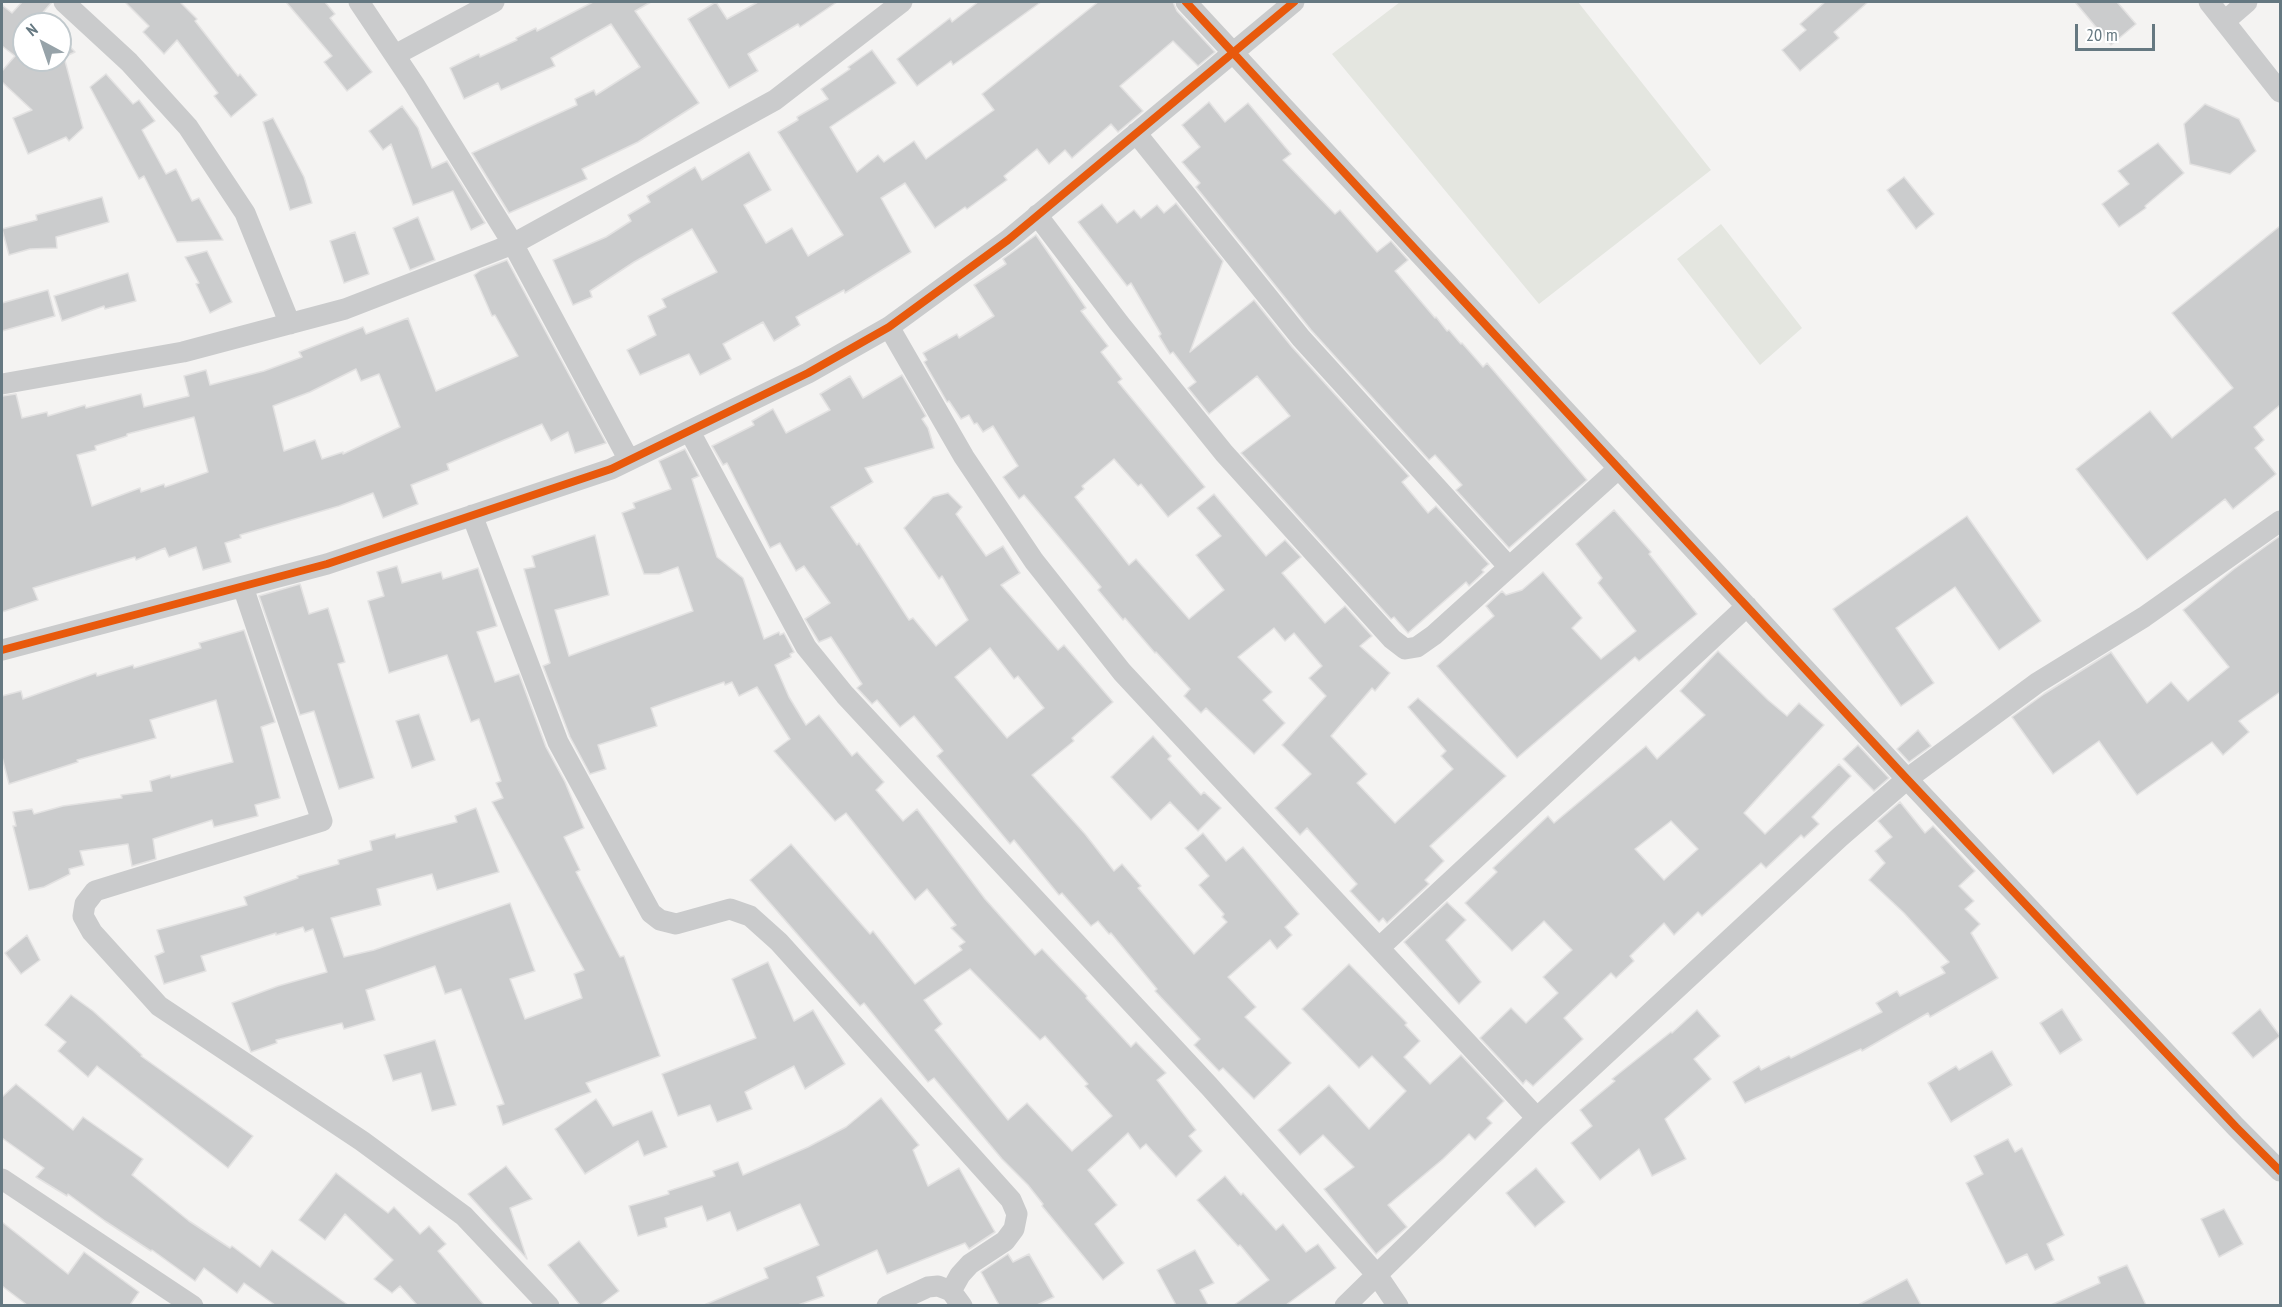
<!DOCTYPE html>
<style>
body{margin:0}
#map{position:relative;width:2282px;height:1307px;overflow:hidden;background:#f4f3f2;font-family:"PT Sans Narrow",sans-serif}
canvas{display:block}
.frame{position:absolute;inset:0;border:3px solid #657881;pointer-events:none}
.north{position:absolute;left:12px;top:12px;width:60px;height:60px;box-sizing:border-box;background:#fff;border:2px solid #c1c9cd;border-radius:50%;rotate:320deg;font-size:16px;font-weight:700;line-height:24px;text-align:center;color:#657881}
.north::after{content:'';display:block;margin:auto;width:21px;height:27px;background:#97a3a9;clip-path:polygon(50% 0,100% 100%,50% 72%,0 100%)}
.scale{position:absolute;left:2075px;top:24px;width:80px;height:27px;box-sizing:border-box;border:3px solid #657881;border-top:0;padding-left:8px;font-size:18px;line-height:21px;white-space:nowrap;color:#657881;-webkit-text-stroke:4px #fff;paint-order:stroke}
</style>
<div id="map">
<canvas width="2282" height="1307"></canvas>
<div class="frame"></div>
<div class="north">N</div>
<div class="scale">20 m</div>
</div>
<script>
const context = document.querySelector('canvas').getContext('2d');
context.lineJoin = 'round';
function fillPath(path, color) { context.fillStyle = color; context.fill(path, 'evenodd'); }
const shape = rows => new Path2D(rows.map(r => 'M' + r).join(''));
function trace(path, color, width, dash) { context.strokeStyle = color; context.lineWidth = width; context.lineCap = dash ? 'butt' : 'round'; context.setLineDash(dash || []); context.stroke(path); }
fillPath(shape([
 [1400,2,1578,2,1711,170,1539,304,1332,54],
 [1721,224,1802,328,1760,365,1677,259]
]), '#e4e6e0');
const building = shape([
 [22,2,52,2,39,17,46,24,24,24,24,60,60,60,60,36,75,52,64,57,83,128,69,141,66,137,28,154,13,118,32,110,2,82,2,71,15,56,2,46,2,5,12,13,22,2],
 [125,2,180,2,197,19,195,21,238,76,240,74,257,95,231,117,214,96,218,93,177,40,164,54,143,32,149,26,125,2],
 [286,2,325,2,335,14,330,18,372,72,347,91,324,62,332,56,286,2],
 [593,2,651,2,635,11,699,103,638,142,582,169,587,179,509,213,472,153,577,105,575,99,594,90,596,95,640,67,611,24,551,58,555,66,501,90,498,83,464,99,450,68,479,54,480,57,517,40,516,38,536,28,537,31,593,2],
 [716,2,727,19,758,2,837,2,800,27,798,24,748,54,758,71,729,88,688,19,716,2],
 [978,2,1041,2,953,65,951,61,917,86,897,59,950,18,952,22,978,2],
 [1098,2,1173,2,1177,11,1215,52,1198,66,1173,41,1120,86,1143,111,1118,132,1111,124,1072,158,1065,150,1049,164,1037,149,1004,176,1007,180,967,209,965,207,935,228,905,183,881,198,911,252,845,293,844,290,796,317,800,325,774,341,763,322,723,344,731,359,700,375,689,354,640,375,627,350,656,335,648,316,666,307,662,299,717,272,692,229,634,262,590,291,592,297,573,305,553,260,606,237,631,221,628,215,650,202,647,196,695,167,702,180,749,152,771,190,744,205,766,243,792,228,808,256,843,235,778,132,798,120,797,117,828,99,821,89,850,69,848,67,872,50,896,83,830,127,857,172,878,155,884,162,914,141,926,159,994,110,982,94,1098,2],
 [1825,2,1868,2,1834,32,1839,38,1800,71,1782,50,1806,30,1800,24,1825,2],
 [2075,2,2117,2,2136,24,2111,45,2075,2],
 [106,74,133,104,139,100,155,121,142,130,166,174,176,169,192,201,199,198,223,240,177,242,144,176,139,179,90,87,106,74],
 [1209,102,1225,122,1248,103,1291,154,1283,160,1335,214,1340,210,1377,252,1391,241,1408,260,1395,271,1435,318,1436,317,1447,331,1449,330,1461,344,1462,343,1483,367,1487,363,1587,480,1509,548,1456,490,1462,485,1435,455,1429,460,1311,330,1196,187,1200,183,1182,162,1200,147,1182,125,1209,102],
 [2205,104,2239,119,2256,151,2230,174,2190,164,2184,124,2205,104],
 [402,106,418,128,432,168,447,161,485,223,471,230,453,191,413,205,391,144,383,150,369,131,402,106],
 [273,118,304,177,312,203,290,210,263,122,273,118],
 [2158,143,2184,173,2145,206,2146,208,2119,227,2102,204,2129,184,2118,171,2158,143],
 [1904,177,1934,214,1916,229,1887,190,1904,177],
 [102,197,109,222,56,237,57,248,30,249,9,255,2,229,37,220,36,215,102,197],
 [1176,203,1223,261,1190,352,1254,300,1292,347,1409,476,1402,482,1428,513,1436,506,1489,564,1482,570,1484,572,1469,586,1466,582,1408,633,1394,617,1391,619,1241,453,1290,416,1257,376,1209,414,1188,388,1196,382,1173,352,1170,354,1159,336,1161,334,1131,283,1127,286,1078,222,1102,204,1117,223,1134,210,1141,218,1157,205,1164,213,1176,203],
 [418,217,435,260,410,270,393,228,418,217],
 [2280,226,2280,405,2254,427,2264,440,2255,448,2276,474,2233,509,2225,499,2147,560,2076,469,2150,411,2172,438,2233,388,2172,313,2280,226],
 [355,232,369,274,344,283,330,241,355,232],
 [1036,235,1086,308,1081,311,1108,346,1101,352,1122,379,1118,382,1205,487,1168,517,1141,484,1138,486,1114,459,1082,486,1084,489,1075,497,1129,565,1136,559,1189,619,1224,590,1196,555,1221,536,1197,508,1214,494,1266,556,1285,540,1301,557,1282,573,1325,623,1345,606,1372,636,1360,646,1390,673,1375,691,1372,688,1331,736,1367,774,1357,783,1395,823,1453,769,1441,756,1446,751,1408,707,1418,698,1506,776,1430,846,1444,861,1425,880,1429,884,1387,923,1383,918,1379,922,1350,891,1357,884,1307,828,1300,835,1275,808,1311,774,1282,745,1326,696,1309,678,1322,666,1294,633,1285,641,1274,628,1238,657,1272,692,1263,700,1285,723,1254,754,1206,708,1201,713,1184,696,1190,689,1156,652,1155,653,1125,618,1123,620,1098,590,1101,587,1024,495,1019,499,1003,477,1018,466,993,426,983,432,977,423,974,424,969,415,961,419,949,401,947,402,924,362,927,360,923,353,957,334,959,338,994,316,974,285,1006,264,1003,259,1036,235],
 [207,251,232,302,210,313,196,284,199,283,185,257,207,251],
 [507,260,606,443,575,453,568,432,551,441,542,424,447,464,449,470,411,485,418,504,383,518,373,493,339,506,240,535,241,538,225,543,231,562,203,570,196,547,169,557,165,548,136,560,135,557,33,588,38,600,2,612,2,396,16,394,22,418,47,412,48,416,85,405,86,408,141,394,144,407,189,396,184,376,206,370,210,385,264,371,302,357,299,352,363,327,366,334,408,318,436,391,518,356,495,315,492,316,474,275,481,270,507,260],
 [356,369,361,381,379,374,400,427,343,454,343,452,322,459,315,440,284,451,273,406,310,392,356,369],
 [194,417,208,472,165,487,164,484,141,492,140,488,92,506,77,455,96,450,95,446,127,436,127,434,194,417],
 [128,273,136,301,105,309,104,306,62,321,54,296,128,273],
 [48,290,55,316,2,331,2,303,48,290],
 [902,375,926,416,922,419,928,428,934,448,865,468,873,482,831,507,857,545,859,543,909,620,913,618,936,646,968,620,942,576,939,579,904,528,933,497,948,493,962,507,956,514,986,556,1003,546,1020,573,1001,585,1058,650,1064,645,1113,702,1072,738,1074,741,1032,775,1085,834,1114,871,1122,864,1141,886,1138,888,1194,954,1227,922,1222,917,1224,914,1199,885,1209,876,1185,848,1203,833,1226,861,1243,847,1299,914,1285,927,1292,935,1277,949,1270,940,1228,977,1256,1007,1245,1017,1291,1063,1254,1099,1223,1068,1219,1071,1194,1045,1200,1039,1155,991,1157,989,1111,933,1109,934,1098,921,1091,926,1062,893,1059,895,1014,840,1010,844,937,756,943,751,914,716,900,727,877,700,872,704,857,688,862,684,831,637,819,642,805,619,830,603,804,566,796,571,780,543,770,548,727,463,723,465,712,446,754,425,752,421,773,409,786,433,830,410,820,394,850,376,863,398,902,375],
 [990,648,1014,679,1018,676,1044,708,1007,738,955,677,990,648],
 [685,449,699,476,692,479,717,557,743,578,764,639,779,632,780,635,784,633,794,652,790,654,791,657,775,665,789,697,806,725,819,715,852,756,857,752,884,782,876,790,903,821,917,809,985,899,1035,955,1042,949,1087,996,1086,998,1131,1047,1136,1042,1166,1073,1157,1080,1196,1130,1189,1136,1202,1151,1176,1177,1146,1144,1140,1149,1128,1133,1088,1170,1117,1205,1095,1224,1124,1263,1103,1280,1042,1206,1043,1204,1028,1185,1002,1159,934,1078,928,1082,864,1003,860,1006,750,880,791,844,870,934,873,931,915,984,962,950,959,946,965,942,951,928,956,925,927,889,915,900,846,813,835,821,774,751,790,739,757,687,739,696,732,682,725,685,724,682,651,708,657,726,598,745,606,769,590,774,570,737,543,666,550,663,524,569,535,567,532,556,595,535,609,595,555,610,569,656,693,611,678,567,659,574,644,574,622,513,635,508,633,503,671,489,659,461,685,449],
 [970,969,1040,1040,1045,1036,1088,1084,1085,1086,1112,1116,1072,1151,1027,1103,1008,1120,935,1030,942,1024,924,1000,970,969],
 [1614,510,1651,552,1649,554,1697,614,1639,661,1635,657,1517,758,1437,666,1494,616,1486,606,1502,591,1506,595,1522,590,1543,572,1582,618,1572,628,1601,659,1636,631,1598,583,1602,578,1576,544,1614,510],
 [1967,516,2041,621,1999,650,1955,587,1896,628,1934,683,1901,706,1833,609,1967,516],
 [2280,536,2280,692,2239,721,2249,732,2223,755,2212,742,2137,795,2099,741,2053,774,2012,717,2044,694,2111,652,2147,703,2171,682,2188,701,2229,667,2183,610,2234,569,2280,536],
 [397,566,402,583,441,572,443,579,478,568,497,626,477,632,495,682,519,674,546,747,565,782,584,828,564,837,580,870,576,872,620,957,624,956,660,1056,586,1083,591,1092,503,1125,497,1106,504,1104,461,989,445,994,435,966,366,990,375,1020,344,1029,342,1023,276,1040,277,1043,251,1052,232,1003,278,986,327,972,313,929,305,932,303,927,276,935,276,933,201,956,206,971,164,984,155,956,164,952,157,930,247,905,244,897,298,878,297,876,339,864,338,860,372,850,370,841,395,834,396,838,457,822,455,816,476,808,499,872,437,890,432,874,377,889,381,905,331,918,344,957,374,950,510,903,535,971,510,979,525,1019,582,998,574,974,584,970,492,802,503,798,496,783,501,781,479,719,471,722,447,655,389,673,368,601,384,596,377,572,397,566],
 [300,584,309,614,328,608,345,662,338,664,374,778,339,789,314,711,300,715,259,596,300,584],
 [244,630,275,722,261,727,280,798,255,805,258,816,214,827,212,820,153,839,156,859,132,866,128,844,80,851,84,865,69,869,70,874,44,887,29,890,13,826,16,826,13,812,32,809,34,814,63,806,122,798,121,795,152,791,150,781,170,775,171,778,233,762,216,700,150,720,156,738,77,760,78,762,9,784,2,757,2,696,21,691,23,699,96,673,97,676,133,665,134,668,201,648,199,643,244,630],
 [1718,651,1768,700,1787,716,1799,703,1824,725,1744,813,1765,834,1839,764,1851,776,1812,817,1819,824,1804,838,1801,835,1766,868,1761,863,1702,916,1698,912,1674,935,1664,923,1630,956,1634,961,1616,978,1611,973,1564,1018,1583,1039,1533,1086,1526,1080,1523,1084,1480,1038,1511,1008,1526,1023,1558,993,1543,977,1572,950,1544,921,1512,951,1465,903,1497,872,1493,868,1548,816,1554,823,1646,746,1657,759,1705,715,1680,691,1718,651],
 [1671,821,1698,849,1664,880,1635,849,1671,821],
 [419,714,435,760,412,768,396,721,419,714],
 [1918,730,1931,746,1909,762,1897,749,1918,730],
 [1153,736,1171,756,1168,759,1201,795,1204,792,1221,808,1198,831,1170,802,1151,820,1111,777,1153,736],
 [1858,745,1889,778,1874,791,1843,759,1858,745],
 [1900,802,1925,833,1933,826,1975,871,1959,886,1974,901,1965,909,1980,924,1971,933,1998,978,1930,1017,1928,1013,1862,1051,1861,1049,1745,1103,1733,1082,1759,1066,1761,1070,1789,1056,1791,1058,1882,1012,1876,1003,1897,991,1900,996,1945,973,1941,967,1949,962,1904,913,1869,880,1885,863,1875,851,1892,837,1878,821,1900,802],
 [1447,902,1466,920,1446,940,1481,982,1459,1004,1404,942,1447,902],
 [27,935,40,960,21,974,5,953,27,935],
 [768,962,794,1021,813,1010,845,1064,805,1089,794,1066,745,1092,752,1109,717,1122,710,1105,678,1116,662,1074,756,1038,732,979,768,962],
 [1349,964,1407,1023,1405,1025,1420,1041,1404,1057,1430,1084,1461,1055,1504,1101,1487,1118,1492,1123,1475,1140,1469,1134,1443,1159,1388,1205,1407,1227,1376,1254,1324,1189,1354,1167,1323,1135,1300,1155,1278,1130,1329,1085,1369,1129,1406,1091,1372,1056,1359,1068,1302,1009,1349,964],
 [71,995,93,1011,142,1055,141,1056,253,1136,228,1168,97,1066,88,1077,58,1051,66,1042,45,1025,71,995],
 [2062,1009,2082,1040,2060,1054,2040,1023,2062,1009],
 [2260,1009,2280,1036,2253,1058,2232,1033,2260,1009],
 [1697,1010,1720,1036,1694,1059,1711,1079,1665,1119,1686,1159,1652,1176,1639,1149,1600,1180,1571,1143,1592,1126,1580,1110,1615,1081,1612,1079,1671,1032,1672,1033,1697,1010],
 [435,1040,456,1105,432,1111,421,1073,393,1081,384,1055,435,1040],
 [1992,1051,2012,1085,1951,1122,1928,1083,1956,1066,1959,1070,1992,1051],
 [16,1084,73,1130,83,1117,143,1159,132,1175,189,1221,230,1248,232,1246,260,1267,272,1250,348,1305,275,1305,244,1283,237,1293,204,1268,195,1281,152,1250,151,1251,105,1221,68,1194,67,1196,36,1177,44,1168,2,1138,2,1097,16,1084],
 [881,1098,919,1145,913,1150,928,1186,959,1168,995,1232,969,1249,965,1243,887,1274,877,1250,817,1277,824,1296,798,1305,704,1305,768,1278,764,1268,819,1245,800,1204,737,1231,730,1212,707,1221,702,1206,665,1218,667,1227,638,1236,629,1206,669,1194,668,1191,715,1176,713,1171,738,1162,743,1175,808,1147,846,1127,881,1098],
 [596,1099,613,1126,652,1111,667,1147,644,1156,638,1141,585,1174,555,1129,596,1099],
 [2008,1139,2015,1152,2022,1148,2064,1235,2047,1244,2054,1260,2035,1270,2027,1254,2006,1264,1966,1183,1983,1174,1974,1156,2008,1139],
 [506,1166,532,1199,510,1208,527,1259,468,1194,506,1166],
 [1536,1168,1565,1202,1535,1227,1506,1193,1536,1168],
 [336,1173,388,1213,394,1207,420,1234,429,1226,446,1244,438,1251,484,1305,417,1305,400,1286,392,1293,374,1279,393,1260,345,1214,325,1240,299,1220,336,1173],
 [1225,1176,1241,1195,1243,1193,1276,1230,1283,1224,1306,1252,1318,1244,1336,1268,1286,1305,1234,1305,1269,1280,1240,1245,1238,1246,1197,1200,1225,1176],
 [2224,1209,2243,1244,2219,1257,2201,1219,2224,1209],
 [2,1222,68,1274,84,1252,139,1292,130,1305,27,1305,2,1286,2,1222],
 [579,1241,619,1291,600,1305,580,1305,548,1265,579,1241],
 [1195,1250,1214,1283,1200,1290,1208,1305,1176,1305,1157,1270,1195,1250],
 [1008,1254,1013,1262,1029,1254,1054,1297,1037,1305,999,1305,981,1272,1008,1254],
 [2127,1265,2146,1305,2051,1305,2100,1283,2098,1277,2127,1265],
 [1907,1279,1921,1305,1858,1305,1907,1279]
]);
fillPath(building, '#cbcccd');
trace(building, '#e3e2e2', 1.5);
trace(shape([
 [64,2,129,62,188,127,245,213,290,324],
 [359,2,414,84,513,244,629,460],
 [1186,2,1907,779,2236,1127,2280,1171],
 [2209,2,2280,92],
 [2225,21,2247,2],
 [395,55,494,2],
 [1136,133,1301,338,1509,567],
 [1037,215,1119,323,1224,453,1392,639,1405,649,1417,647,1434,635,1619,468],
 [889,327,964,457,1034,561,1122,672,1537,1118],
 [2,384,183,352,345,309,513,244,775,100,902,2],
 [690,432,806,647,845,695,1209,1086,1377,1275,1398,1306],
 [472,515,558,742,651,913,660,920,676,924,730,909,750,916,779,942,1011,1200,1017,1214,1014,1229,1005,1241,970,1264,960,1275,951,1291],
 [243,587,322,821,95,891,85,904,83,916,92,932,159,1006,362,1141,464,1216,549,1306],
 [2,650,327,564,611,469,808,373,889,327,1008,240,1294,2],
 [1380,947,1747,606],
 [2,1179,193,1306],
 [887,1306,928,1287,938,1286,951,1291,962,1306],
 [1345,1306,1537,1118,1840,837,1907,779,2037,683,2144,617,2280,521]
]), '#cacbcc', 21);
trace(shape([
 [1186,2,1907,779,2236,1127,2280,1171],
 [2,650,327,564,611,469,808,373,889,327,1008,240,1294,2]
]), '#e8590c', 8);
</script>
